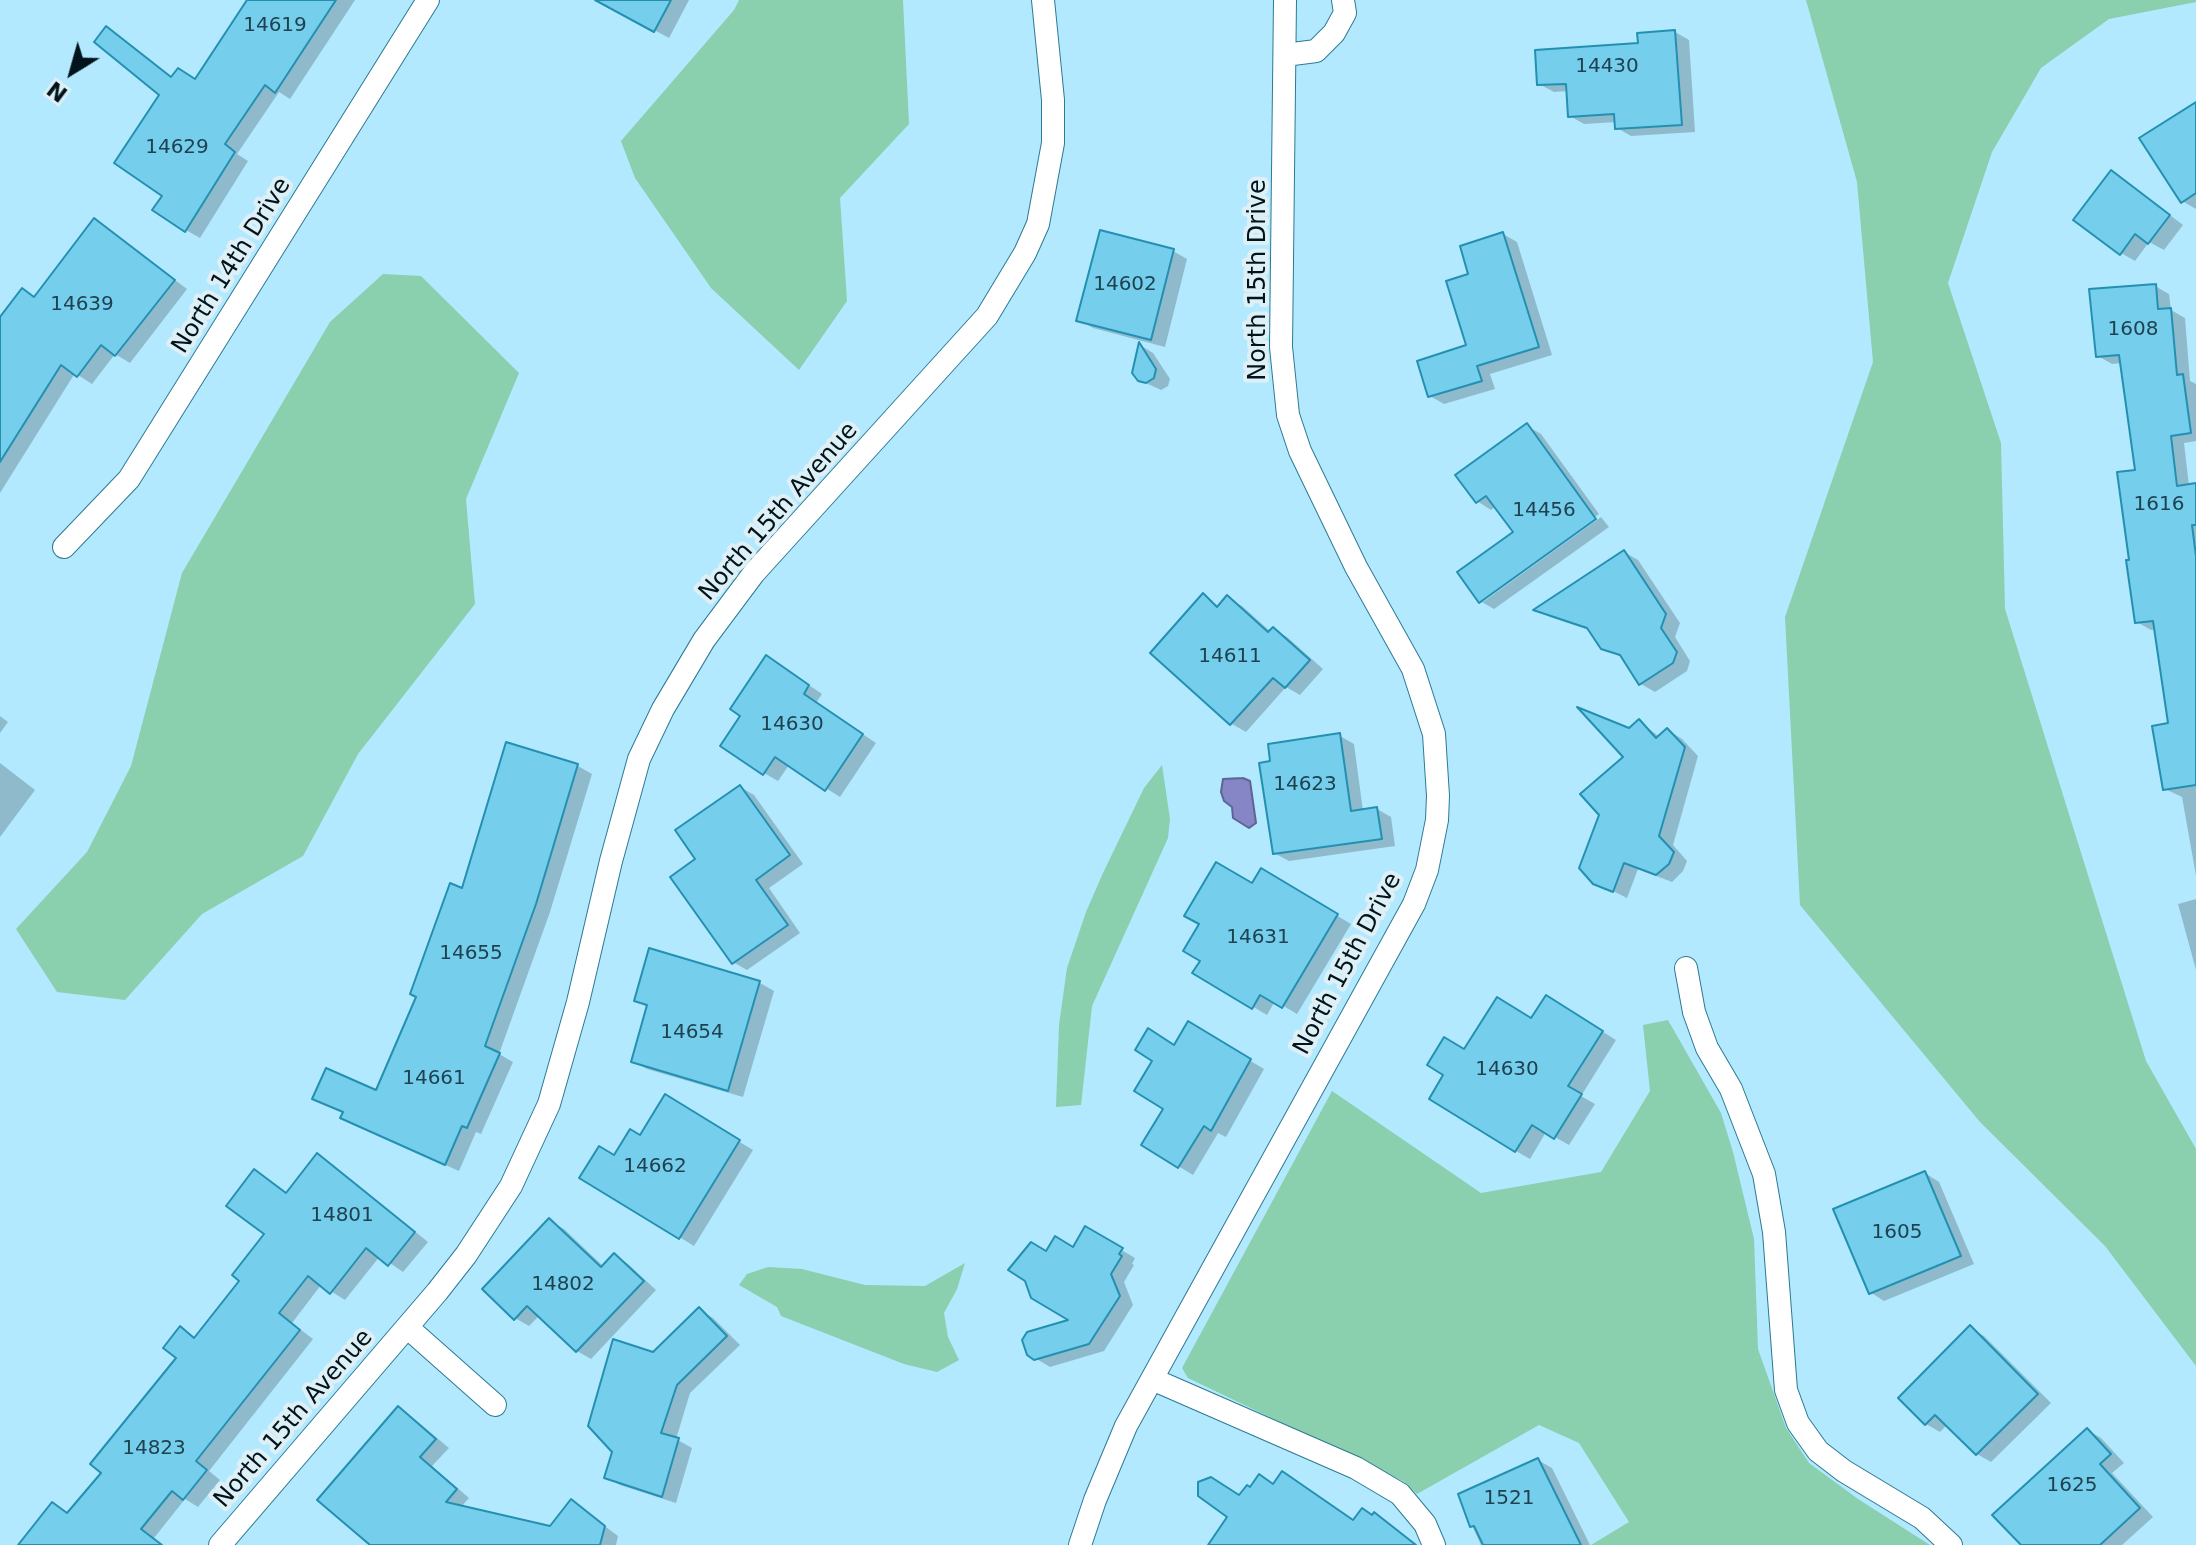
<!DOCTYPE html>
<style>
body{margin:0}
#map{position:relative;width:2196px;height:1545px;overflow:hidden;background:#b2e9fe;font-family:"DejaVu Sans",sans-serif}
canvas{display:block}
.north{position:absolute;left:32px;top:32px;width:80px;height:80px;-webkit-text-stroke:6px #def0f6;paint-order:stroke;rotate:217deg;font-size:22px;font-weight:700;line-height:32px;text-align:center;color:#01141b}
.north::after{content:'';display:block;margin:auto;width:28px;height:36px;background:#01141b;clip-path:polygon(50% 0,100% 100%,50% 72%,0 100%)}
</style>
<div id="map">
<canvas width="2196" height="1545"></canvas>
<div class="north">N</div>
</div>
<script>
const context = document.querySelector('canvas').getContext('2d');
context.lineJoin = 'round';
function fillPath(path, color) { context.fillStyle = color; context.fill(path, 'evenodd'); }
const shape = rows => new Path2D(rows.map(r => 'M' + r).join(''));
function trace(path, color, width, dash) { context.strokeStyle = color; context.lineWidth = width; context.lineCap = dash ? 'butt' : 'round'; context.setLineDash(dash || []); context.stroke(path); }
function label(font, color, halo, rows, align = 'center') {
  context.font = font + ' "DejaVu Sans",sans-serif'; context.lineWidth = 8; context.setLineDash([]); context.textBaseline = 'middle'; context.strokeStyle = halo; context.fillStyle = color; for (const [text, x, y, turn = 0] of rows) {
    context.save(); context.translate(x, y); context.rotate((+turn || 0) * Math.PI / 180); context.textAlign = isNaN(turn) ? turn : align; if (halo) context.strokeText(text, 0, 0); context.fillText(text, 0, 0); context.restore();
  }
}
fillPath(shape([
 [739,0,903,0,909,124,840,198,847,301,799,370,711,288,635,178,621,141,734,10],
 [1806,0,2196,0,2196,2,2109,19,2041,68,1992,152,1948,283,2001,443,2005,609,2146,1061,2196,1149,2196,1366,2105,1246,1980,1122,1800,905,1785,617,1873,362,1857,182],
 [383,274,421,276,519,373,466,499,475,604,358,754,303,856,202,914,125,1000,57,992,16,929,87,852,131,766,182,573,330,322],
 [1162,765,1170,819,1168,838,1092,1006,1081,1105,1056,1107,1059,1025,1067,968,1086,912,1103,873,1144,788],
 [1668,1020,1721,1113,1733,1152,1754,1239,1758,1349,1786,1428,1809,1463,1858,1499,1930,1545,1591,1545,1629,1522,1579,1443,1539,1425,1417,1494,1403,1481,1188,1378,1182,1368,1332,1091,1481,1193,1601,1172,1650,1091,1643,1025],
 [965,1263,957,1289,944,1313,948,1337,959,1360,937,1372,904,1364,781,1316,777,1307,739,1285,747,1274,768,1267,802,1269,865,1285,925,1286]
]), '#8acfae');
const water = shape([
 [1243,778,1250,781,1256,823,1249,828,1233,818,1232,807,1224,801,1221,792,1223,779,1243,778]
]);
fillPath(water, '#8686c6');
trace(water, '#5e6493', 2);
fillPath(shape([
 [249,0,355,0,290,99,279,92,237,154,248,161,200,238,186,230,165,195,162,95,107,29,173,78,196,81],
 [611,0,689,0,669,38,608,5],
 [1675,32,1689,40,1695,132,1631,136,1617,128,1617,122,1584,124,1570,116,1568,91,1554,92,1539,84],
 [2196,107,2196,209,2182,201],
 [2125,181,2183,225,2164,250,2149,242,2135,261,2121,253],
 [95,220,187,289,130,363,115,354,92,384,75,373,0,493,0,320,35,298],
 [1503,234,1517,242,1552,355,1490,374,1495,389,1444,404,1430,396,1469,347,1471,275],
 [1173,251,1187,259,1165,347,1093,328,1079,320],
 [2155,286,2169,294,2171,310,2185,318,2190,381,2196,384,2196,441,2184,443,2189,486,2196,486,2196,876,2182,797,2165,789,2170,725,2156,629,2151,630,2137,622,2132,561,2137,472,2122,363,2112,364,2098,356],
 [1140,345,1153,353,1170,379,1168,386,1161,390,1139,380],
 [1527,426,1541,434,1599,514,1483,597,1483,602,1601,517,1609,527,1494,609,1480,601,1516,532,1496,506,1491,510,1477,501],
 [1624,552,1638,560,1680,623,1675,637,1690,661,1687,671,1655,692,1641,684,1624,658,1602,648,1592,631,1550,617,1537,609],
 [1203,596,1220,607,1228,598,1242,606,1271,632,1273,629,1287,637,1323,669,1300,695,1286,687,1246,732,1232,724,1152,653],
 [781,666,822,694,816,703,876,743,840,797,789,765,778,781,764,773],
 [0,716,8,722,0,733],
 [1639,722,1660,737,1668,730,1682,739,1698,756,1673,845,1687,861,1683,871,1672,882,1638,869,1627,898,1595,882,1626,757,1629,730],
 [1340,736,1354,744,1363,811,1377,809,1391,817,1395,846,1289,861,1274,853],
 [507,745,578,766,592,774,550,912,499,1054,513,1062,481,1134,476,1132,459,1171,357,1126,343,1118,345,1113,315,1098,377,1092,463,890],
 [0,763,35,790,0,837],
 [740,787,754,795,803,864,769,888,800,933,747,970,733,962,698,859],
 [1262,871,1351,924,1297,1014,1275,1001,1267,1015,1195,972],
 [2196,899,2196,970,2178,904],
 [651,951,760,983,774,991,743,1097,647,1069,633,1061,648,1008,636,1000],
 [1560,1005,1616,1040,1581,1096,1595,1104,1569,1145,1546,1132,1530,1159,1516,1151,1465,1051],
 [1189,1024,1264,1069,1226,1137,1218,1133,1193,1175,1144,1145,1166,1108,1175,1047],
 [665,1097,753,1150,694,1246,582,1177,640,1138],
 [318,1156,332,1164,428,1242,403,1272,380,1256,345,1300,321,1285,292,1323,313,1339,209,1471,220,1480,198,1507,185,1499,154,1538,163,1545,21,1545,53,1504,69,1514,103,1472,179,1357,181,1329,196,1338,242,1281,267,1234,255,1171,288,1194],
 [1925,1173,1939,1182,1974,1264,1884,1301,1870,1292],
 [550,1221,564,1229,604,1267,614,1256,628,1264,656,1290,591,1359,577,1351,540,1315,529,1326,515,1318],
 [1086,1229,1135,1258,1132,1264,1134,1265,1124,1282,1133,1305,1104,1351,1050,1367,1035,1358,1073,1320,1047,1254,1074,1249],
 [699,1310,713,1318,740,1345,690,1393,676,1439,692,1448,676,1503,620,1485,606,1477,653,1354],
 [1970,1328,1984,1336,2051,1403,1991,1462,1977,1454,1948,1424,1940,1432,1926,1424],
 [398,1409,412,1417,449,1448,432,1466,469,1498,461,1507,551,1528,572,1502,618,1536,616,1545,373,1545],
 [2087,1430,2101,1438,2124,1463,2112,1473,2153,1517,2122,1545,2027,1545],
 [1538,1460,1552,1468,1590,1545,1481,1545,1464,1508]
]), '#0003');
const building = shape([
 [247,0,336,0,275,93,265,85,225,144,235,152,185,232,152,210,162,196,114,163,159,95,94,42,106,26,171,77,178,68,195,79,247,0],
 [595,0,671,0,654,32,595,0],
 [1675,30,1682,125,1615,129,1614,114,1568,117,1566,84,1537,85,1535,50,1638,43,1637,33,1675,30],
 [2196,102,2196,193,2181,203,2139,138,2196,102],
 [2111,170,2170,215,2148,244,2135,234,2120,255,2073,220,2111,170],
 [94,218,175,280,115,356,101,345,77,377,61,365,0,462,0,317,22,288,34,297,94,218],
 [1100,230,1174,249,1151,340,1076,321,1100,230],
 [1503,232,1539,347,1477,366,1482,381,1428,397,1417,361,1466,345,1446,281,1468,274,1460,246,1503,232],
 [2156,284,2158,309,2171,308,2177,375,2183,374,2191,433,2171,436,2177,486,2196,483,2196,525,2192,525,2196,556,2196,785,2163,790,2152,726,2168,723,2153,621,2135,623,2126,560,2129,560,2117,472,2135,470,2119,355,2096,357,2089,289,2156,284],
 [1139,342,1156,369,1154,378,1146,383,1138,381,1132,373,1139,342],
 [1527,423,1596,519,1479,603,1457,572,1513,532,1486,496,1476,503,1455,475,1527,423],
 [1624,550,1666,614,1661,628,1677,652,1673,663,1639,685,1620,655,1601,649,1587,628,1533,610,1624,550],
 [1203,593,1217,607,1227,595,1268,632,1273,627,1310,660,1285,688,1273,678,1230,725,1150,653,1203,593],
 [766,655,809,685,804,694,863,734,825,791,775,757,763,775,720,746,740,716,730,709,766,655],
 [1577,707,1629,728,1639,719,1656,738,1667,728,1685,747,1659,836,1674,852,1669,864,1656,875,1624,863,1613,892,1593,884,1579,868,1599,815,1580,794,1623,757,1577,707],
 [1340,733,1351,811,1377,807,1382,839,1273,854,1259,763,1270,761,1268,744,1340,733],
 [506,742,578,764,536,904,485,1046,500,1053,467,1128,462,1126,445,1165,340,1118,343,1112,312,1099,326,1068,376,1090,416,997,410,994,450,883,462,888,506,742],
 [740,785,790,855,756,880,788,925,732,964,670,877,695,859,675,830,740,785],
 [1216,862,1252,883,1261,868,1338,914,1282,1008,1260,995,1252,1009,1192,973,1200,961,1183,951,1199,924,1184,916,1216,862],
 [649,948,760,981,728,1091,631,1062,647,1005,634,1001,649,948],
 [1546,995,1603,1031,1568,1086,1582,1094,1554,1139,1532,1125,1515,1152,1429,1099,1443,1075,1427,1065,1444,1037,1464,1049,1497,997,1531,1018,1546,995],
 [1188,1021,1251,1059,1211,1131,1204,1126,1178,1168,1141,1145,1163,1109,1134,1091,1152,1061,1135,1050,1148,1028,1174,1045,1188,1021],
 [665,1094,740,1140,679,1239,579,1178,599,1146,614,1155,630,1129,640,1135,665,1094],
 [317,1153,415,1232,388,1266,366,1248,330,1294,308,1276,279,1313,300,1330,196,1461,207,1470,183,1500,172,1491,141,1529,162,1545,18,1545,52,1502,67,1513,101,1473,90,1464,176,1358,163,1348,180,1326,194,1338,239,1281,232,1275,264,1234,226,1206,254,1169,286,1193,317,1153],
 [1925,1171,1961,1256,1869,1294,1833,1209,1925,1171],
 [549,1218,601,1267,614,1253,644,1281,576,1352,527,1306,514,1320,482,1289,549,1218],
 [1085,1226,1123,1248,1119,1254,1122,1256,1111,1274,1120,1296,1089,1344,1034,1360,1027,1355,1022,1340,1027,1332,1068,1320,1031,1298,1025,1281,1008,1270,1031,1242,1046,1251,1055,1236,1073,1247,1085,1226],
 [699,1307,727,1336,677,1385,661,1433,679,1438,662,1497,604,1478,612,1452,588,1426,613,1339,653,1352,699,1307],
 [1970,1325,2038,1394,1976,1455,1935,1415,1925,1425,1898,1398,1970,1325],
 [398,1406,436,1439,420,1457,457,1489,446,1502,550,1526,571,1499,605,1526,600,1545,370,1545,317,1500,398,1406],
 [2087,1428,2111,1454,2100,1464,2140,1508,2100,1545,2021,1545,1992,1515,2087,1428],
 [1538,1458,1581,1545,1483,1545,1474,1526,1470,1527,1458,1494,1538,1458],
 [1282,1471,1353,1520,1362,1508,1372,1515,1374,1512,1416,1545,1208,1545,1227,1517,1198,1496,1198,1482,1211,1477,1239,1495,1247,1485,1250,1487,1259,1474,1273,1484,1282,1471]
]);
fillPath(building, '#76ceed');
trace(building, '#2390b1', 2);
const minor = shape([
 [1285,55,1316,51,1334,33,1345,13,1343,0],
 [64,547,129,479,428,0],
 [1686,968,1694,1012,1707,1048,1731,1089,1764,1174,1774,1232,1786,1390,1798,1423,1818,1451,1844,1471,1922,1518,1951,1545],
 [407,1327,495,1405],
 [1152,1379,1356,1468,1400,1494,1425,1524,1434,1545],
 [220,1545,437,1292,466,1255,511,1186,549,1104,578,1002,611,861,639,759,663,709,704,640,754,573,987,316,1025,253,1038,224,1053,143,1053,100,1043,0],
 [1080,1545,1095,1500,1126,1426,1414,904,1427,870,1437,820,1438,796,1434,734,1413,669,1356,567,1300,451,1288,415,1281,347,1285,0]
]);
trace(minor, '#2c7a93', 24);
trace(minor, '#fff', 22);
label('20px', '#1e4250', null, [
 ["14619",275,26],
 ["14430",1607,67],
 ["14629",177,148],
 ["14602",1125,285],
 ["14639",82,305],
 ["1608",2133,330],
 ["1616",2159,505],
 ["14456",1544,511],
 ["14611",1230,657],
 ["14630",792,725],
 ["14623",1305,785],
 ["14631",1258,938],
 ["14655",471,954],
 ["14654",692,1033],
 ["14630",1507,1070],
 ["14661",434,1079],
 ["14662",655,1167],
 ["14801",342,1216],
 ["1605",1897,1233],
 ["14802",563,1285],
 ["14823",154,1449],
 ["1625",2072,1486],
 ["1521",1509,1499]
]);
label('24px', '#01141b', '#def0f6', [
 ["North 14th Drive",232,266,-58],
 ["North 15th Drive",1259,280,-90],
 ["North 15th Avenue",779,512,-49],
 ["North 15th Drive",1348,964,-62],
 ["North 15th Avenue",294,1419,-49]
]);
</script>
